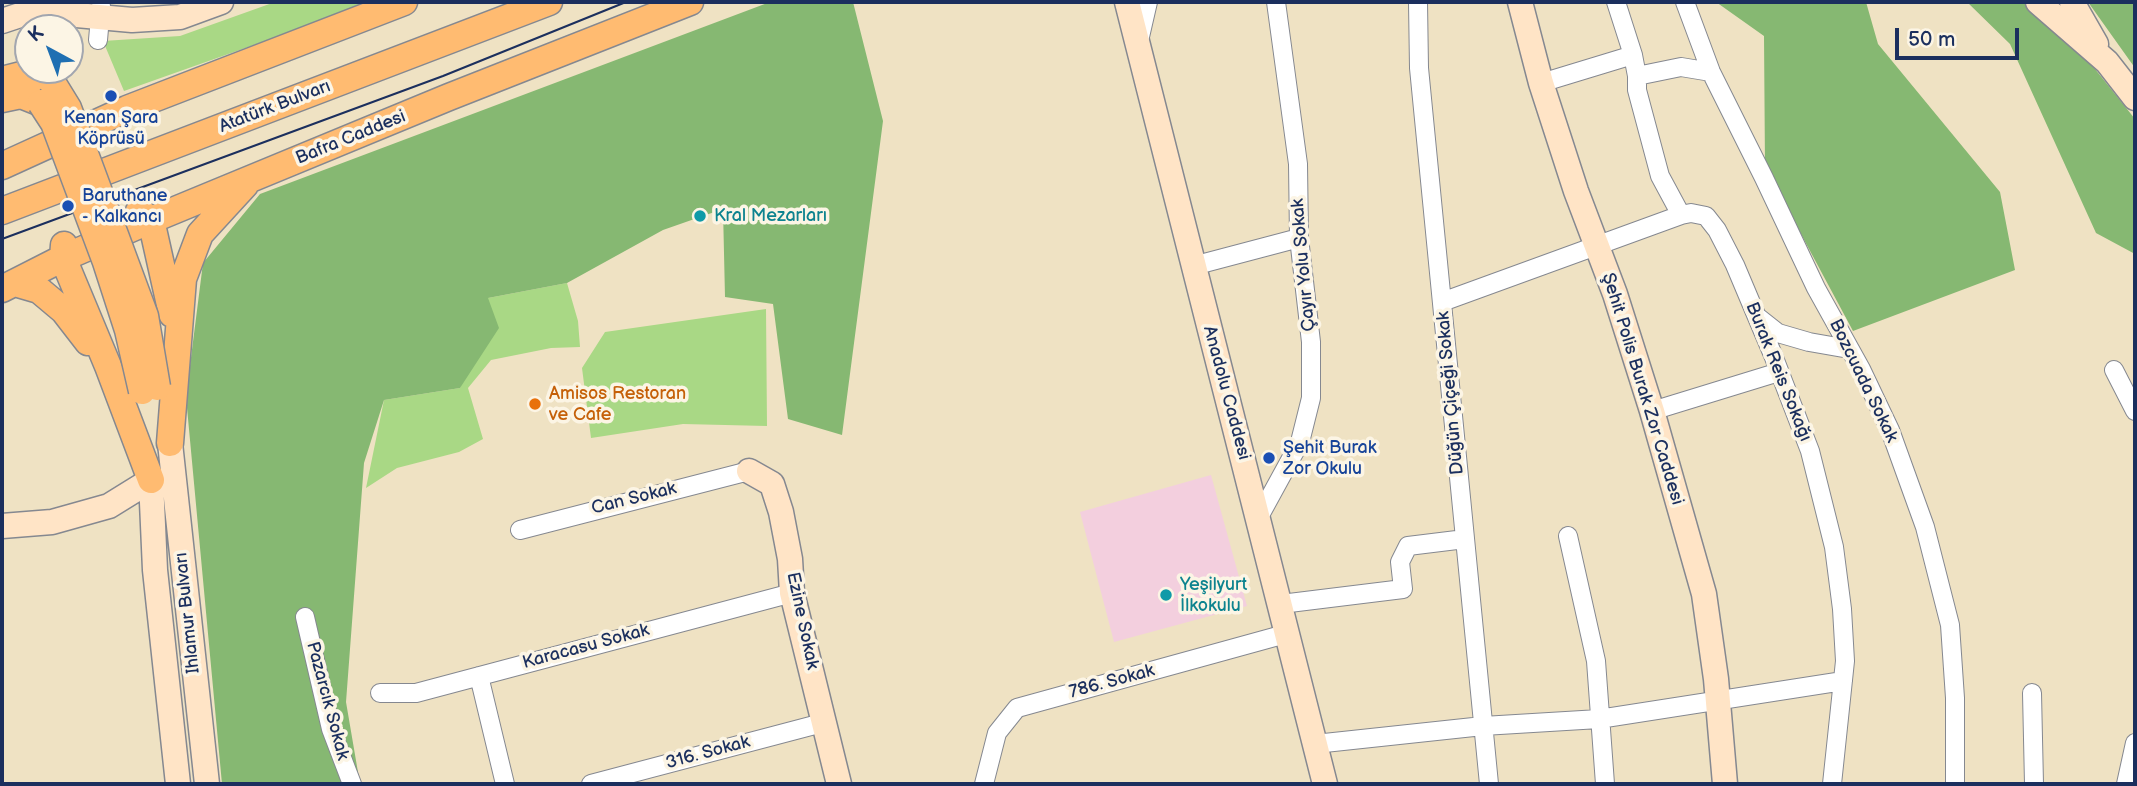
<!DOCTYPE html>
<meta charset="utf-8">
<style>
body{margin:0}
#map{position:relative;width:2137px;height:786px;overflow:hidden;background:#efe2c3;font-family:"Balsamiq Sans",sans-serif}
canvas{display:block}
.frame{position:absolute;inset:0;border:4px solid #1b2f5e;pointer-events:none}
.north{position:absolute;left:14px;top:14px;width:70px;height:70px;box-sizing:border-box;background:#fcf5e5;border:2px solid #a2a6af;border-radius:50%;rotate:319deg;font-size:19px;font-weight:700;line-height:28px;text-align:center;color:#1b2f5e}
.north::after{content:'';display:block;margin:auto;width:24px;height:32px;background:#1f6fb2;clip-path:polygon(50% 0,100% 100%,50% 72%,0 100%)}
.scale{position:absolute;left:1895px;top:28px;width:124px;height:32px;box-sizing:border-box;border:4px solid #1b2f5e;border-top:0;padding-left:9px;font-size:21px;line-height:24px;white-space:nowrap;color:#1b2f5e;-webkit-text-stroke:5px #fcf5e5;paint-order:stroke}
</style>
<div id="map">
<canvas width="2137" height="786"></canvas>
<div class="frame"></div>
<div class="north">K</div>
<div class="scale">50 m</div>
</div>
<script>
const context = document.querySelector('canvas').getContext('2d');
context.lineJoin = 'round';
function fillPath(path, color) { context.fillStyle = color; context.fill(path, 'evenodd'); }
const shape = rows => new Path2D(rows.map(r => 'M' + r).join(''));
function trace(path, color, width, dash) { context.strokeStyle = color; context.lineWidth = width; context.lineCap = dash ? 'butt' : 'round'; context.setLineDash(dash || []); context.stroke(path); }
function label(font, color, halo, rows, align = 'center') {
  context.font = font + ' "Balsamiq Sans",sans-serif'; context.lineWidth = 7; context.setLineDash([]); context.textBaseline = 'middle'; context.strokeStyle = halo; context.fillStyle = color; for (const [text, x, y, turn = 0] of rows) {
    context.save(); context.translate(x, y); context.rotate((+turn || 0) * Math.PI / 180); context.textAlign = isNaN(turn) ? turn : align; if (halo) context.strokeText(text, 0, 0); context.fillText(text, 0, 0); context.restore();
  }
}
fillPath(shape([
 [1211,475,1247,606,1114,642,1080,512]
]), '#f3cfde');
fillPath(shape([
 [275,2,375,2,124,91,103,41,180,36],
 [567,283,578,321,580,347,551,348,491,360,468,388,483,439,459,452,397,468,366,488,384,400,460,388,488,298],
 [766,309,767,426,683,424,591,438,582,368,605,332]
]), '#a9d885');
fillPath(shape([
 [770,2,853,2,883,121,842,435,788,419,773,304,725,297,723,209,663,230,567,283,488,298,499,328,460,388,384,400,364,463,346,702,360,784,222,784,186,397,203,263,260,194],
 [1716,2,1866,2,1878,44,2000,192,2015,270,1853,331,1765,167,1764,36],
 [1967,2,2051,2,2071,39,2135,119,2135,254,2096,233,2010,44],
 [2088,2,2135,2,2135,68]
]), '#86b872');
const street = shape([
 [1418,2,1419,68,1489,784],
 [1616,2,1633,55,1637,76,1637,90,1660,176,1681,215,1691,213,1706,216,1717,230,1735,265,1773,355,1810,451,1834,547,1842,609,1845,661,1832,784],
 [1685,2,1711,72,1764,178,1816,288,1861,369,1890,430,1925,527,1950,625,1955,698,1955,784],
 [98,40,101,6],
 [1139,41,1148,2],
 [1637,76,1681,67,1711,72],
 [1541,83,1633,55],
 [1193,266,1299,238],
 [1442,302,1681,215],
 [1759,318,1778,333,1809,342,1849,349],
 [2114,370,2135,411],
 [1652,411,1779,372],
 [1259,517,1300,442,1311,398,1311,342,1299,238,1298,164,1276,2],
 [520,530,749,471],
 [1568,536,1596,661,1605,784],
 [1281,604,1403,589,1400,562,1408,546,1465,539],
 [305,617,331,729,352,784],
 [479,676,505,784],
 [380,693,416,693,792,593],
 [2032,693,2034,784],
 [1315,744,1483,726,1599,719,1843,681],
 [591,784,826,722],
 [984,784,997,733,1017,708,1289,633],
 [2126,784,2135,743]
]);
const secondary = shape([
 [1127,2,1325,784],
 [1520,2,1541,83,1576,191,1615,294,1652,411,1704,594,1716,679,1725,784],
 [2038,2,2107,62,2135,98],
 [2072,2,2096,44],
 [2,21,32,11,132,20,180,17,221,2],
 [170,443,207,784],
 [749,471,772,484,781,512,790,559,792,593,839,784],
 [2,526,52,522,109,506,151,480,155,570,178,784]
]);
const primary = shape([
 [2,80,25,74,42,76,52,82],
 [2,99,21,95,41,103],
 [2,166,127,109,404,2],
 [2,211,549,2],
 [139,211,151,220,172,314],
 [64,245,63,258,108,366,151,480],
 [15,283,39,290,64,311,88,342],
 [2,289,63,258,151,220,449,97,690,2],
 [170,443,183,279,200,234,245,185]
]);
trace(street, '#858890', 20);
trace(secondary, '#858890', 27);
trace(primary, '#858890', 29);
trace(street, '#fff', 18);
trace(secondary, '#ffe4c6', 24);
trace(primary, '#ffbb71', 26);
trace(shape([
 [2,239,443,76,626,2]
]), '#1b2f5e', 2);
const primaryBridge = shape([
 [52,82,68,108,145,316,157,387],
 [41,103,54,123,106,262,128,330,142,391]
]);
trace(primaryBridge, '#858890', 29, []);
trace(primaryBridge, '#ffbb71', 26);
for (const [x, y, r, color] of [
 [111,96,7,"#1a4fb4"],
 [68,206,7,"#1a4fb4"],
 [700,216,7,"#0f9aa8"],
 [535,404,7,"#e8710a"],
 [1269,458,7,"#1a4fb4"],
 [1166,595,7,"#0f9aa8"]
]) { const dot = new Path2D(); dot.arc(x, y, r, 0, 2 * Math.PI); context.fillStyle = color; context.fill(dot); trace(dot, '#fcf5e5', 2.5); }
label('18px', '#1b2f5e', '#fcf5e5', [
 ["Atatürk Bulvarı",275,107,-21],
 ["Bafra Caddesi",351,138,-22],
 ["Çayır Yolu Sokak",1304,265,-95],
 ["Burak Reis Sokağı",1778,372,68],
 ["Bozcuada Sokak",1863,381,64],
 ["Şehit Polis Burak Zor Caddesi",1642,389,73],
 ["Anadolu Caddesi",1226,393,75],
 ["Düğün Çiçeği Sokak",1451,393,-95],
 ["Can Sokak",634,499,-14],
 ["Ihlamur Bulvarı",188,613,-96],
 ["Ezine Sokak",802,621,78],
 ["Karacasu Sokak",586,647,-15],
 ["786. Sokak",1112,682,-15],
 ["Pazarcık Sokak",327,701,75],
 ["316. Sokak",708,753,-15]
]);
label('18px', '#164399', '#fcf5e5', [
 ["Kenan Şara",111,118,"center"],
 ["Köprüsü",111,139,"center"],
 ["Baruthane",82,196],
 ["- Kalkancı",82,217],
 ["Şehit Burak",1283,448],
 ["Zor Okulu",1283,469]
], 'left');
label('18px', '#0d838f', '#fcf5e5', [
 ["Kral Mezarları",714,216],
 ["Yeşilyurt",1180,585],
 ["İlkokulu",1180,606]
], 'left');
label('18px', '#c56008', '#fcf5e5', [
 ["Amisos Restoran",549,394],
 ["ve Cafe",549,415]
], 'left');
</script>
